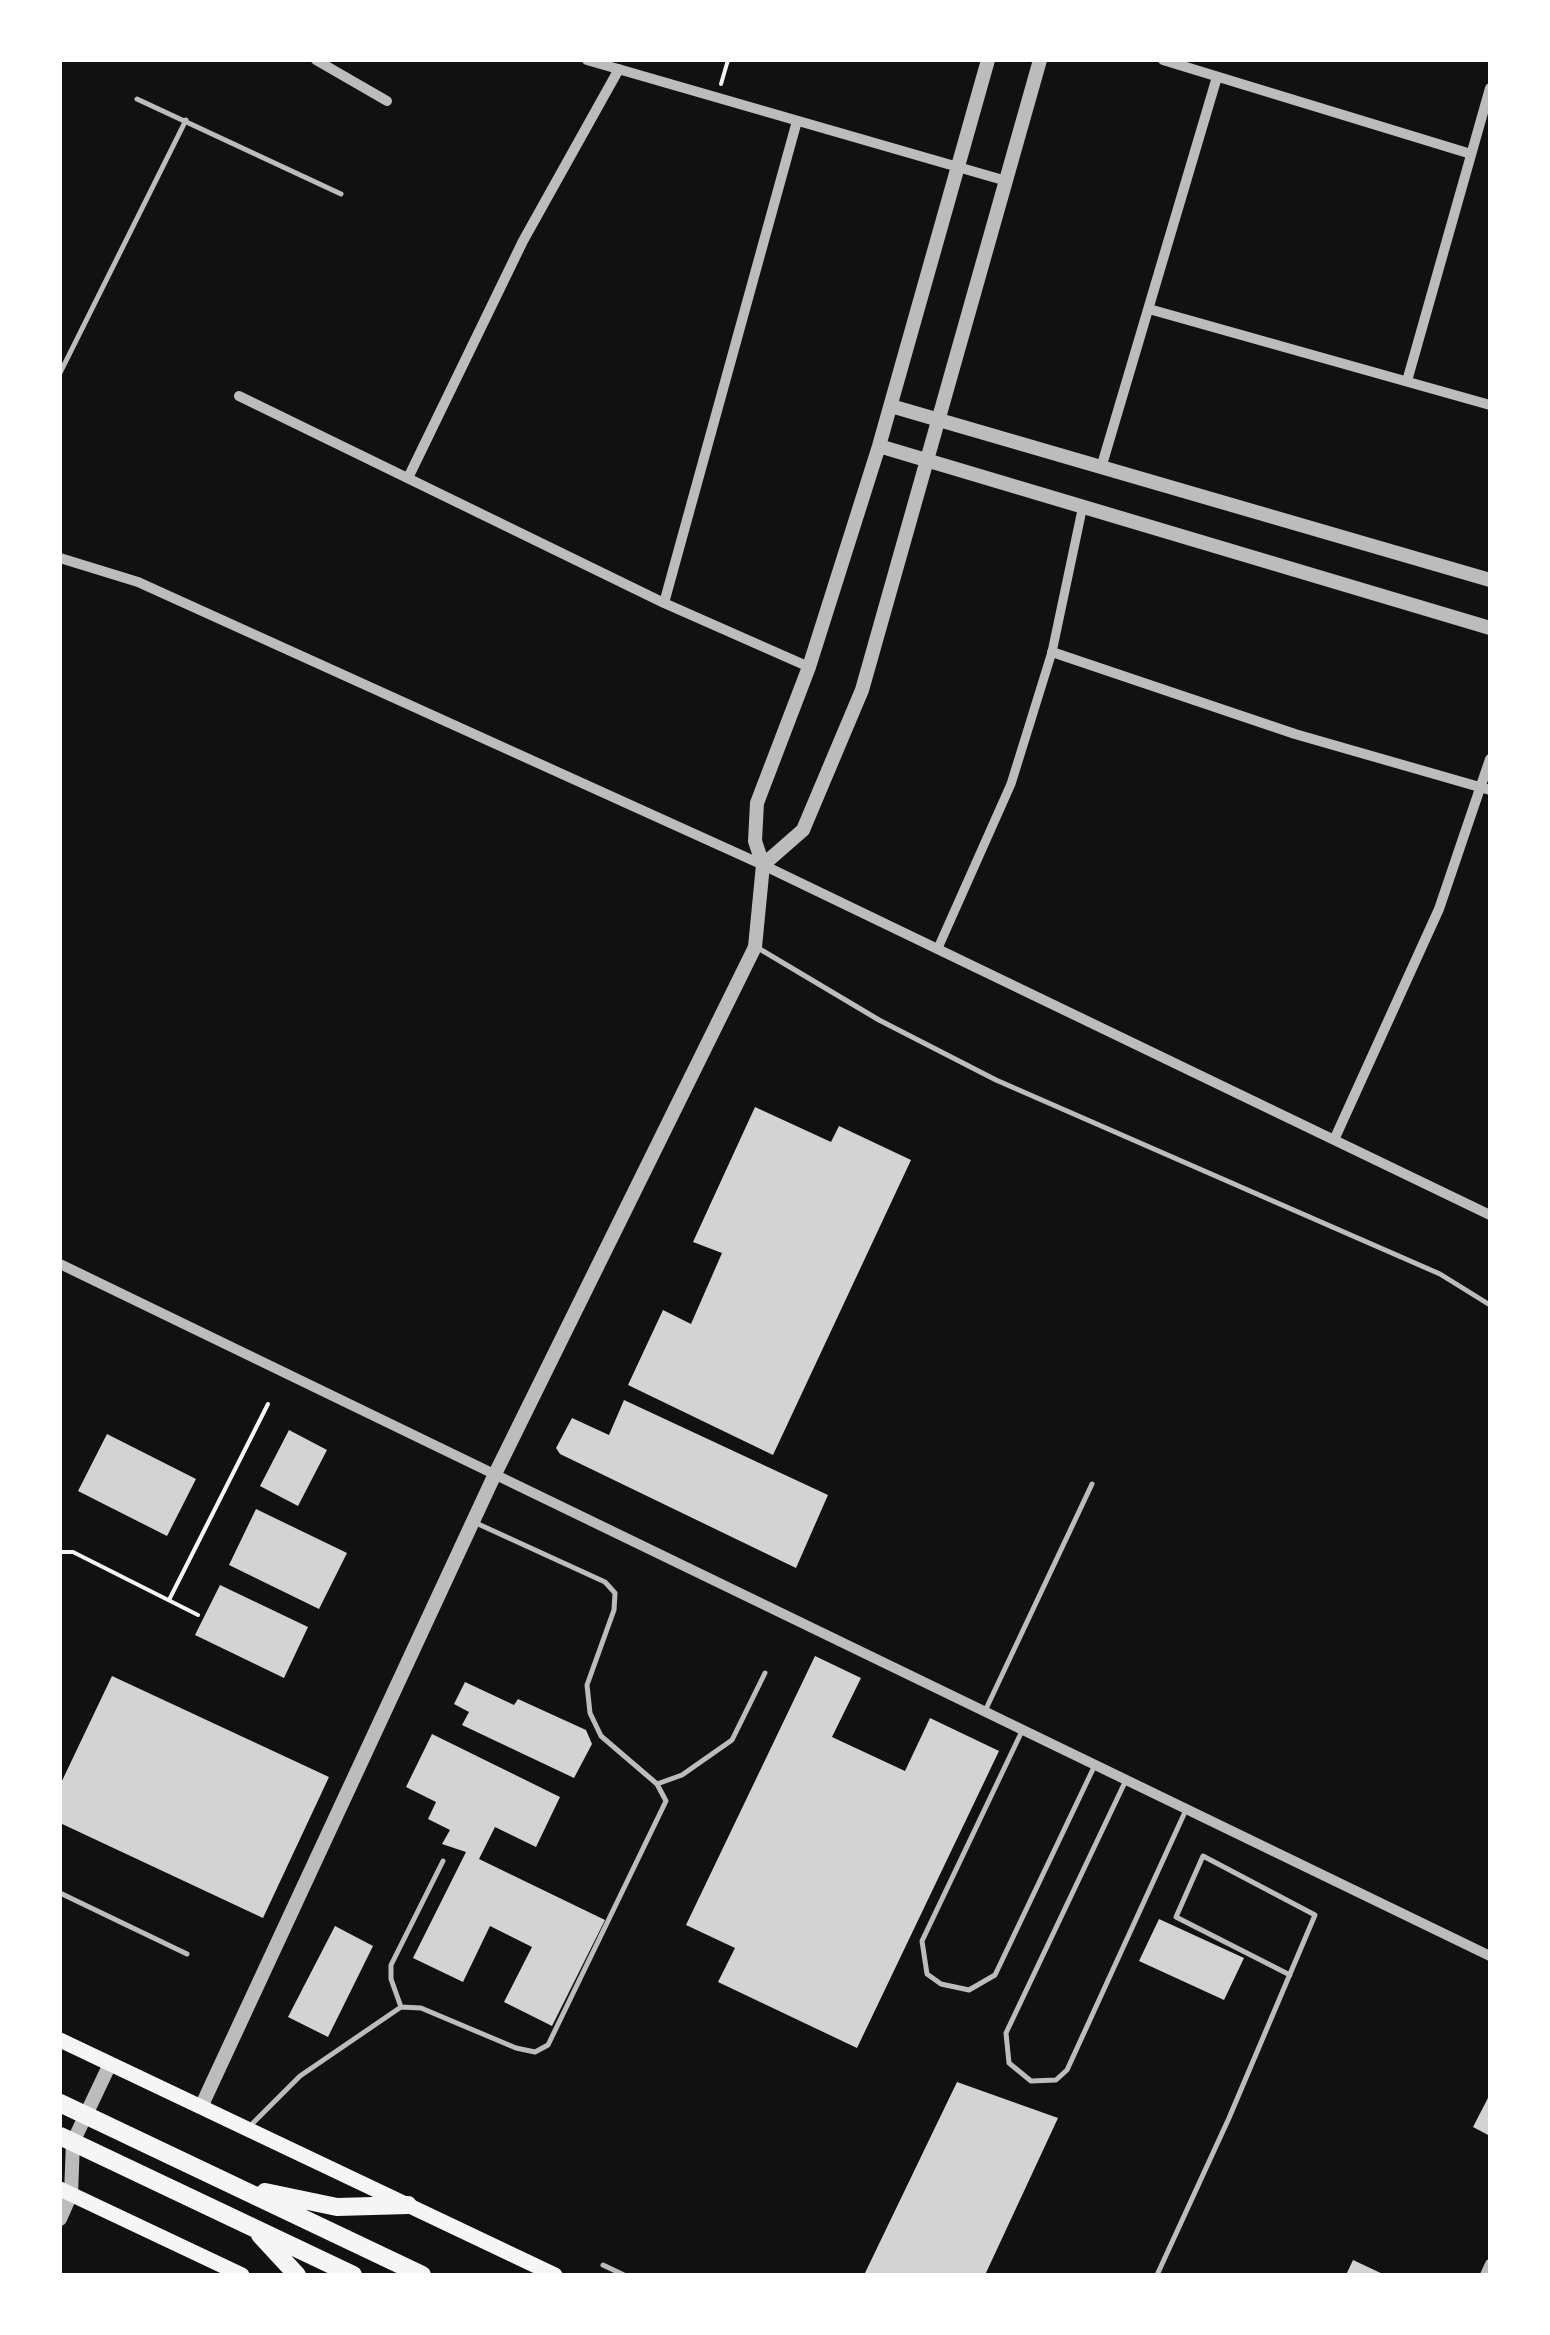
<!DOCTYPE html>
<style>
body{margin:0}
#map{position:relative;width:1550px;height:2335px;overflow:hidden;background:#111;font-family:Poppins,sans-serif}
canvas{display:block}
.frame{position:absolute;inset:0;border:62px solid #fff;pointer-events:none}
</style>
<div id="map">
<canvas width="1550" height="2335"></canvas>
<div class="frame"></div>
</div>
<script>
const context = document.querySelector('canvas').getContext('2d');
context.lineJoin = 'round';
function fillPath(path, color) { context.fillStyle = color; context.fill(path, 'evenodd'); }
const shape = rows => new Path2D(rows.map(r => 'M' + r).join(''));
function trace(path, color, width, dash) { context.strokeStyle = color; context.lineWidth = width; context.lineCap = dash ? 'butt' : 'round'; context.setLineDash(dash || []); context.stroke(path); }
fillPath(shape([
 [755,1107,831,1142,839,1126,911,1160,773,1455,628,1385,663,1310,691,1324,722,1253,693,1242],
 [624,1400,828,1495,796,1568,560,1454,556,1448,572,1418,609,1435],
 [289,1430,327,1450,298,1506,260,1486],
 [107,1434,196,1479,167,1536,78,1491],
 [256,1509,347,1553,319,1609,229,1565],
 [220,1585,308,1627,284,1678,195,1635],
 [815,1656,861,1678,832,1737,905,1771,930,1718,999,1751,857,2048,718,1982,735,1948,686,1925],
 [112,1676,329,1777,263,1918,60,1823,60,1785],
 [465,1682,514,1705,518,1699,586,1730,592,1744,574,1778,462,1725,469,1712,454,1704],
 [432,1734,560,1797,536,1847,495,1827,479,1859,605,1920,552,2026,504,2002,532,1947,490,1926,463,1982,413,1958,466,1852,442,1844,450,1830,428,1819,436,1802,406,1787],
 [1159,1919,1244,1958,1224,2000,1139,1961],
 [335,1926,373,1946,328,2037,288,2017],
 [957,2082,1058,2118,985,2275,864,2275],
 [1490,2094,1490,2136,1473,2127],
 [1353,2260,1385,2275,1346,2275]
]), '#d3d3d3');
trace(shape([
 [721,84,728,60],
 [60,1552,73,1552,198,1615],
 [169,1600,268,1404]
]), '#f5f5f5', 4);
trace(shape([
 [137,99,341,194],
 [60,373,186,120],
 [758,948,879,1020,996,1080,1440,1274,1490,1305],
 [985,1711,1092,1484],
 [1022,1731,922,1941,927,1974,941,1984,969,1990,995,1975,1094,1767],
 [1126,1780,1006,2033,1009,2063,1031,2081,1056,2080,1067,2070,1185,1812],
 [657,1784,682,1775,732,1740,765,1673],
 [60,1893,187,1954],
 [401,2007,391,1979,391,1965,443,1861],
 [249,2127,300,2076,401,2007,421,2008,516,2048,535,2052,548,2045,666,1801,657,1784,601,1736,590,1713,587,1685,614,1610,615,1593,605,1582,476,1523],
 [603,2265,624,2275],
 [1157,2275,1229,2118,1315,1915,1203,1856,1176,1917,1290,1975]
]), '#bcbcbc', 5);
trace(shape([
 [938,948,1011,784,1052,652,1082,510]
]), '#bcbcbc', 9);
trace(shape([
 [316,60,387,101],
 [587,60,1003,180],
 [1163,60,1471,154],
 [1149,309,1490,405],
 [1407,381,1490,88],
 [239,396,664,603,809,667],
 [1101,468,1217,77],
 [408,478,523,241,619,69],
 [60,558,138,582,763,865,1490,1215],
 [664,603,797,121],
 [1052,652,1295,734,1490,790],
 [1334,1140,1439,909,1490,759],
 [60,1264,1490,1956],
 [1485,2275,1490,2264]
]), '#bcbcbc', 10);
trace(shape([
 [891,406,1490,580],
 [879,446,1490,628],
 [763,865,803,830,862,690,1040,60],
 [201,2107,495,1474,755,947,763,865,755,841,757,803,809,667,879,446,988,60],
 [60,2219,71,2194,73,2142,110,2064]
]), '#bcbcbc', 14);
trace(shape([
 [60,2040,555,2275],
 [60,2189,242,2275]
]), '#f5f5f5', 15);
trace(shape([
 [60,2103,422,2275],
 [60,2136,353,2275],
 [265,2192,337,2207,408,2205],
 [260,2235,297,2275]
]), '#f5f5f5', 18);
</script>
